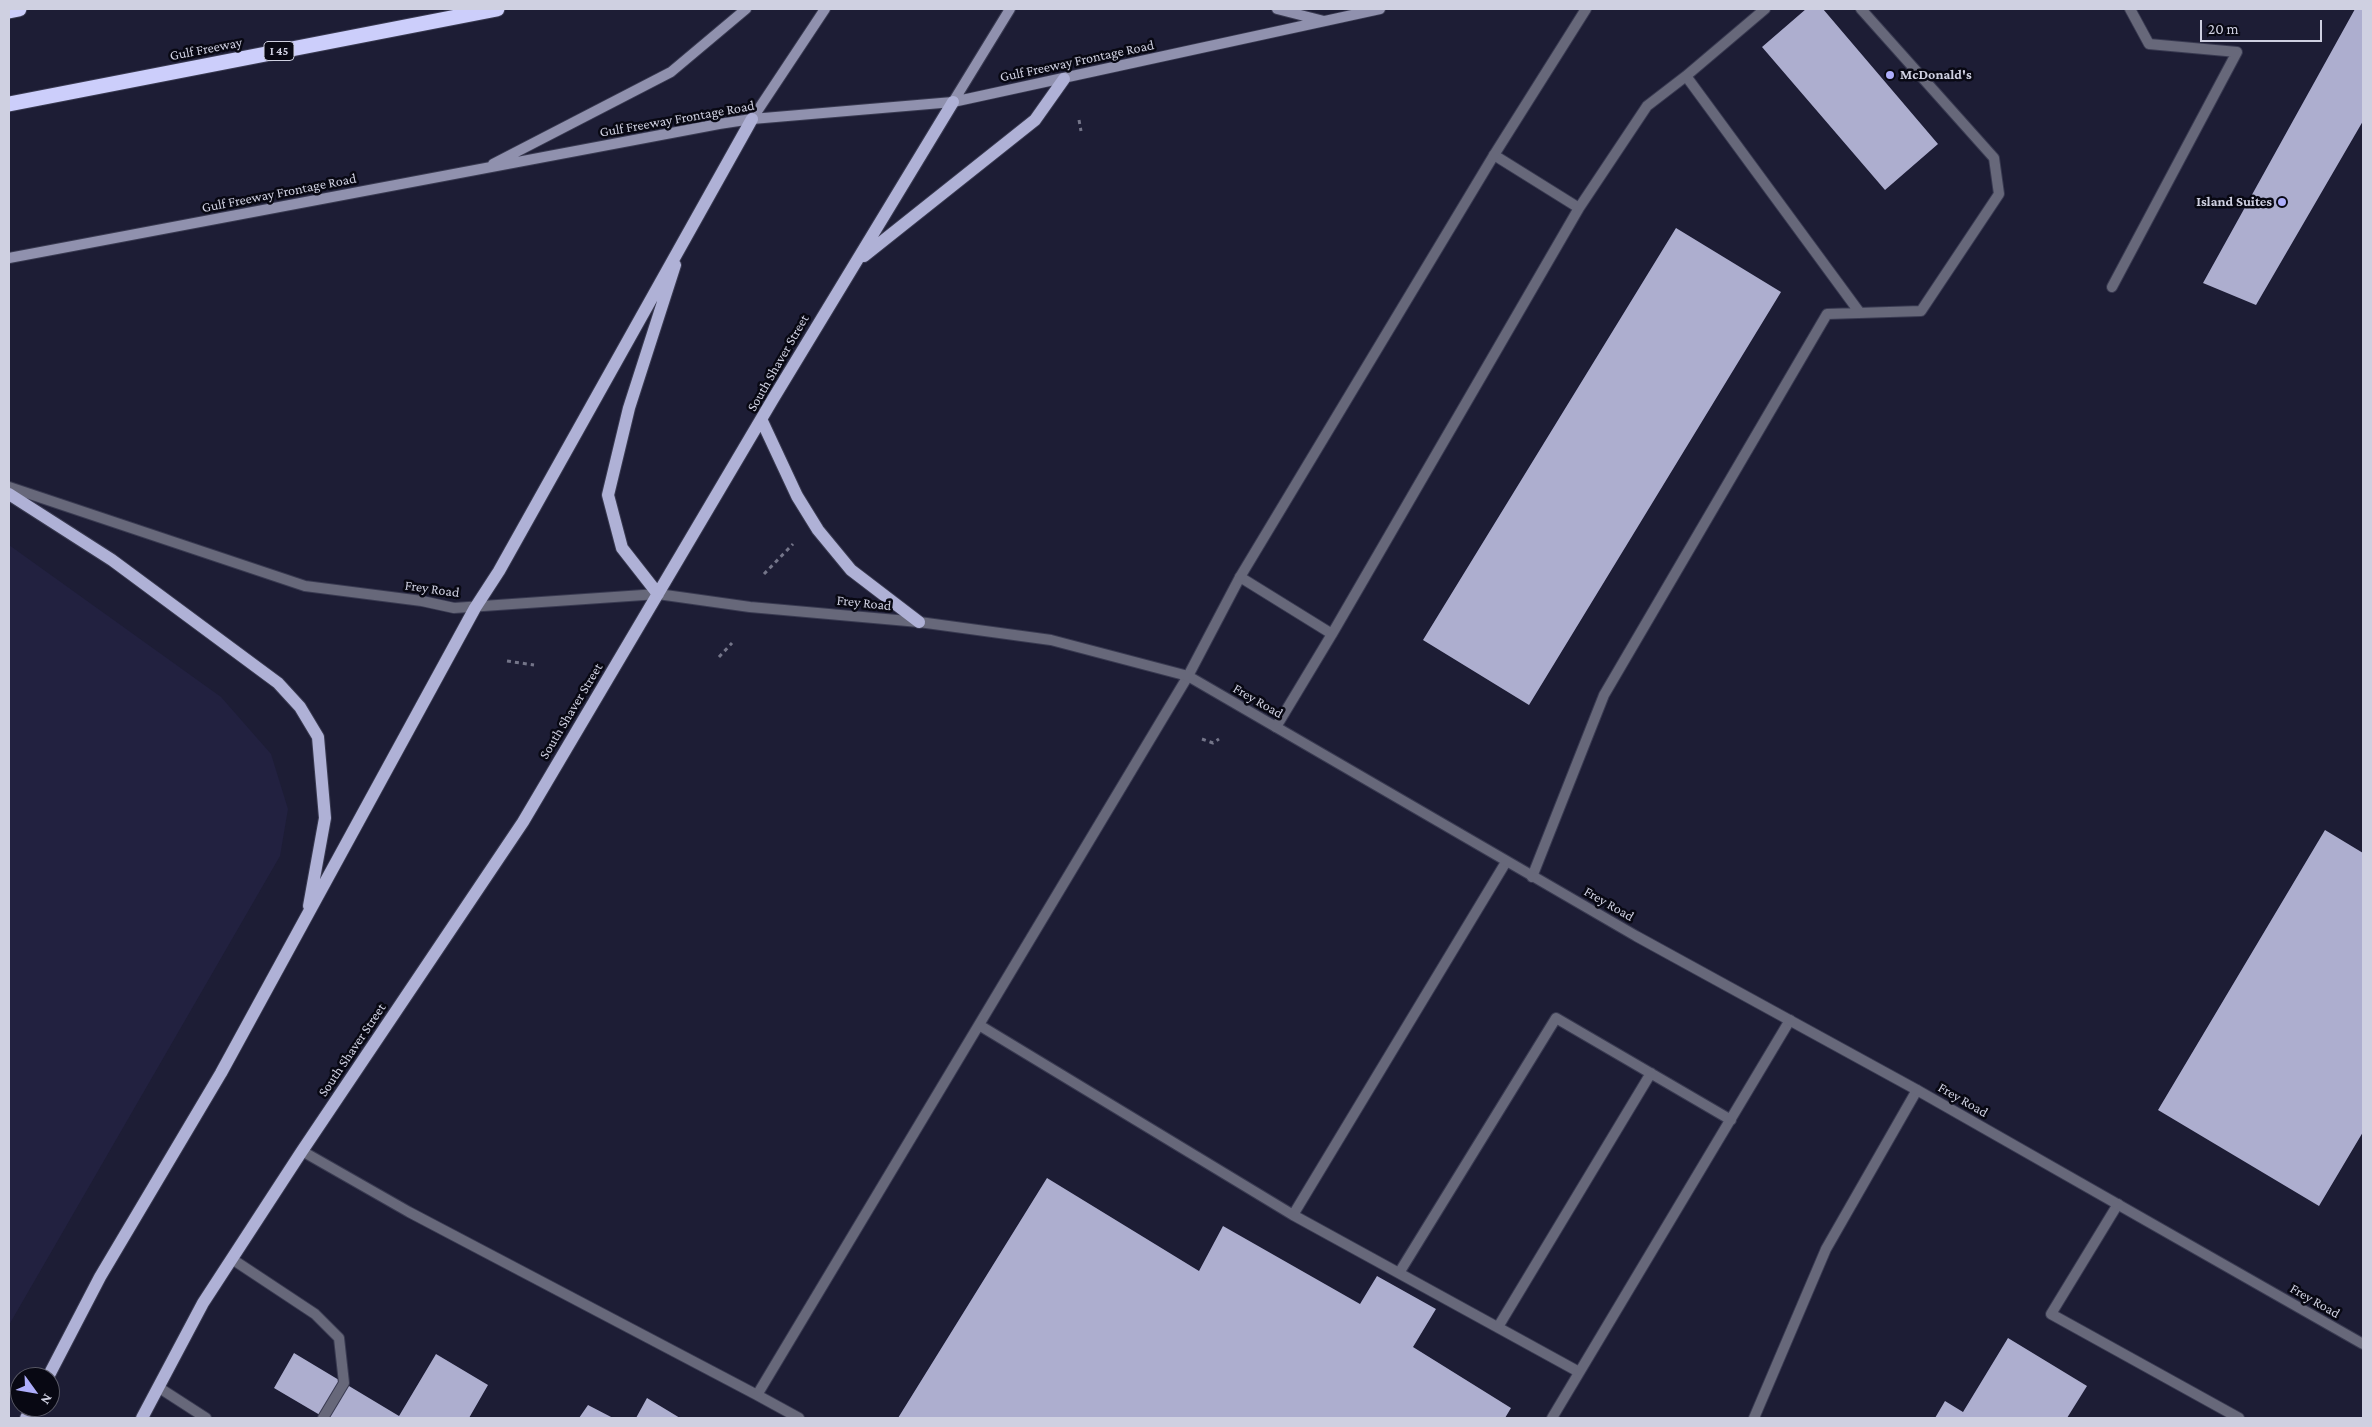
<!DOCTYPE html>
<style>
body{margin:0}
#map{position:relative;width:2372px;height:1427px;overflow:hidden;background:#1d1d35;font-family:"Crimson Pro",serif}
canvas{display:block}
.frame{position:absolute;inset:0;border:10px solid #cfd0e1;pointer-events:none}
.north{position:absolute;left:10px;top:1367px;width:50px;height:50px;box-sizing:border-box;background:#080813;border:1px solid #585865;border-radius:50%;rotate:122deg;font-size:14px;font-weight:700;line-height:20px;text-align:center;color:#cfd0e1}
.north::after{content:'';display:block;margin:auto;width:18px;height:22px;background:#aeaefb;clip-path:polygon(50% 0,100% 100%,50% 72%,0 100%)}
.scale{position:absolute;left:2200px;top:20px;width:122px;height:22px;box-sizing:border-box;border:2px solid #cfd0e1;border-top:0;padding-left:6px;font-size:15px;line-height:18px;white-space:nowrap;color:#cfd0e1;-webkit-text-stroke:4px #080813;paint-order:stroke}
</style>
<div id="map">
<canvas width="2372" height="1427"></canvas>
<div class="frame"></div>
<div class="north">N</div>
<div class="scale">20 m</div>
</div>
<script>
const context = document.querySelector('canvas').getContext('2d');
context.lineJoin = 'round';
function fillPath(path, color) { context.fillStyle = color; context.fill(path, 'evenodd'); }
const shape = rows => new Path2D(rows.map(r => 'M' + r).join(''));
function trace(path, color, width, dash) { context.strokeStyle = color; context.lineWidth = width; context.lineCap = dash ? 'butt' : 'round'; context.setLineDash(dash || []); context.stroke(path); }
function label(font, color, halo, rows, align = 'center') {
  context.font = font + ' "Crimson Pro",serif'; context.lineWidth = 5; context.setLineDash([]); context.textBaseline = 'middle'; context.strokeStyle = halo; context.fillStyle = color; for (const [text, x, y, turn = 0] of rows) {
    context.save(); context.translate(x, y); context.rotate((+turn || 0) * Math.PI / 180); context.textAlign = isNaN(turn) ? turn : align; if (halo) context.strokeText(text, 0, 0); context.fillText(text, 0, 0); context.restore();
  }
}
fillPath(shape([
 [9,545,221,697,271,754,288,809,280,856,9,1325]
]), '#222140');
fillPath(shape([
 [1806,9,1823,9,1938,144,1885,190,1762,47],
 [2355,9,2363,9,2363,121,2256,305,2203,283],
 [1676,228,1781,292,1529,705,1423,640],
 [2325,830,2363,853,2363,1132,2319,1206,2158,1110],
 [1047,1178,1199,1271,1223,1226,1360,1304,1377,1276,1436,1309,1413,1347,1511,1408,1505,1418,898,1418],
 [2008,1338,2087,1386,2067,1418,1935,1418,1945,1401,1963,1412],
 [294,1353,399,1416,436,1354,488,1385,469,1418,325,1418,274,1388],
 [647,1398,680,1418,636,1418],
 [588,1405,613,1418,579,1418]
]), '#adaecf');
const service = shape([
 [1765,9,1686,76,1860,313],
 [1579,208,1647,106,1686,76],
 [2112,287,2237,52,2149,44,2130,9],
 [1240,577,1332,634,1579,208,1494,155],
 [1276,727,1332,634],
 [1532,877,1604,695,1827,314,1921,311,1999,194,1994,158,1861,9],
 [979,1025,1293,1215,1506,862],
 [302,1151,409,1212,757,1395,1188,676],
 [2118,1204,2051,1314,2239,1418],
 [1293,1215,1579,1372],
 [232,1259,315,1314,339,1338,344,1383,323,1418],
 [1399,1273,1556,1018,1731,1120],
 [1498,1327,1651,1073],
 [158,1387,206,1418],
 [757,1395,799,1418],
 [1552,1418,1790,1020],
 [1754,1418,1826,1249,1917,1090]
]);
const tertiary = shape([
 [9,487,305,586,422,601,454,608,658,594,750,607,919,622,1051,640,1188,676,1636,936,1917,1090,2363,1344],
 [1188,676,1240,577,1494,155,1586,9]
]);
const secondary = shape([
 [1277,9,1324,21],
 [953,102,1010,9],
 [752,119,825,9],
 [493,164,671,72,746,9],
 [9,258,719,124,752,119,953,102,1380,9]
]);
const primary = shape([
 [864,256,1035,120,1064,79],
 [762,421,797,496,818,530,851,570,919,622],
 [9,494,112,560,278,683,300,707,318,737,325,818,309,906],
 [658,594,622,548,608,495,629,408,675,265],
 [48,1377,100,1277,221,1073,475,608,499,571,752,119],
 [26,1418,32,1407],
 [142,1418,203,1303,302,1151,523,822,773,399,953,102]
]);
const motorway = shape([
 [9,11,19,9],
 [9,104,497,9]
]);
trace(service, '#393a51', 12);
trace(tertiary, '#393a51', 12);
trace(secondary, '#393a51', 12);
trace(primary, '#393a51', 14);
trace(motorway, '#393a51', 17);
trace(shape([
 [1079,120,1081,131],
 [764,574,793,544],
 [719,657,732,643],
 [507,661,534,665],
 [1202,739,1213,743,1219,739]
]), '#747589', 3, [4, 4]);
trace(service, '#67687a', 10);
trace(tertiary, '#67687a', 10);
trace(secondary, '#9091ae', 10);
trace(primary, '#afb1d6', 12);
trace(motorway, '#cccefb', 15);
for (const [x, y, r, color] of [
 [1890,75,5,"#aeaefb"],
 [2282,202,5,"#aeaefb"]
]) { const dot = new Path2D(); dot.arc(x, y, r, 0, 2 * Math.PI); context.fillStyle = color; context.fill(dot); trace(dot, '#080813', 2); }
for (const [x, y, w] of [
 [279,51,30]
]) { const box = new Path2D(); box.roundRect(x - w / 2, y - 9.5, w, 19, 4); context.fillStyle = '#080813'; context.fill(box); trace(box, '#cfd0e1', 1); }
label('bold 12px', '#cfd0e1', null, [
 ["I 45",279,51]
]);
label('14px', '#cfd0e1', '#080813', [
 ["Gulf Freeway",206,49,-11],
 ["Gulf Freeway Frontage Road",1077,61,-12],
 ["Gulf Freeway Frontage Road",677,119,-10],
 ["Gulf Freeway Frontage Road",279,193,-11],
 ["South Shaver Street",778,363,-60],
 ["Frey Road",432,589,8],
 ["Frey Road",864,603,6],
 ["Frey Road",1258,701,30],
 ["South Shaver Street",571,711,-59],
 ["Frey Road",1609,904,30],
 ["South Shaver Street",352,1050,-56],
 ["Frey Road",1963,1100,30],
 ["Frey Road",2315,1301,30]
]);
label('bold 14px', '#cfd0e1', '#080813', [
 ["McDonald's",1900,75],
 ["Island Suites",2272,202,"right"]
], 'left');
</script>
